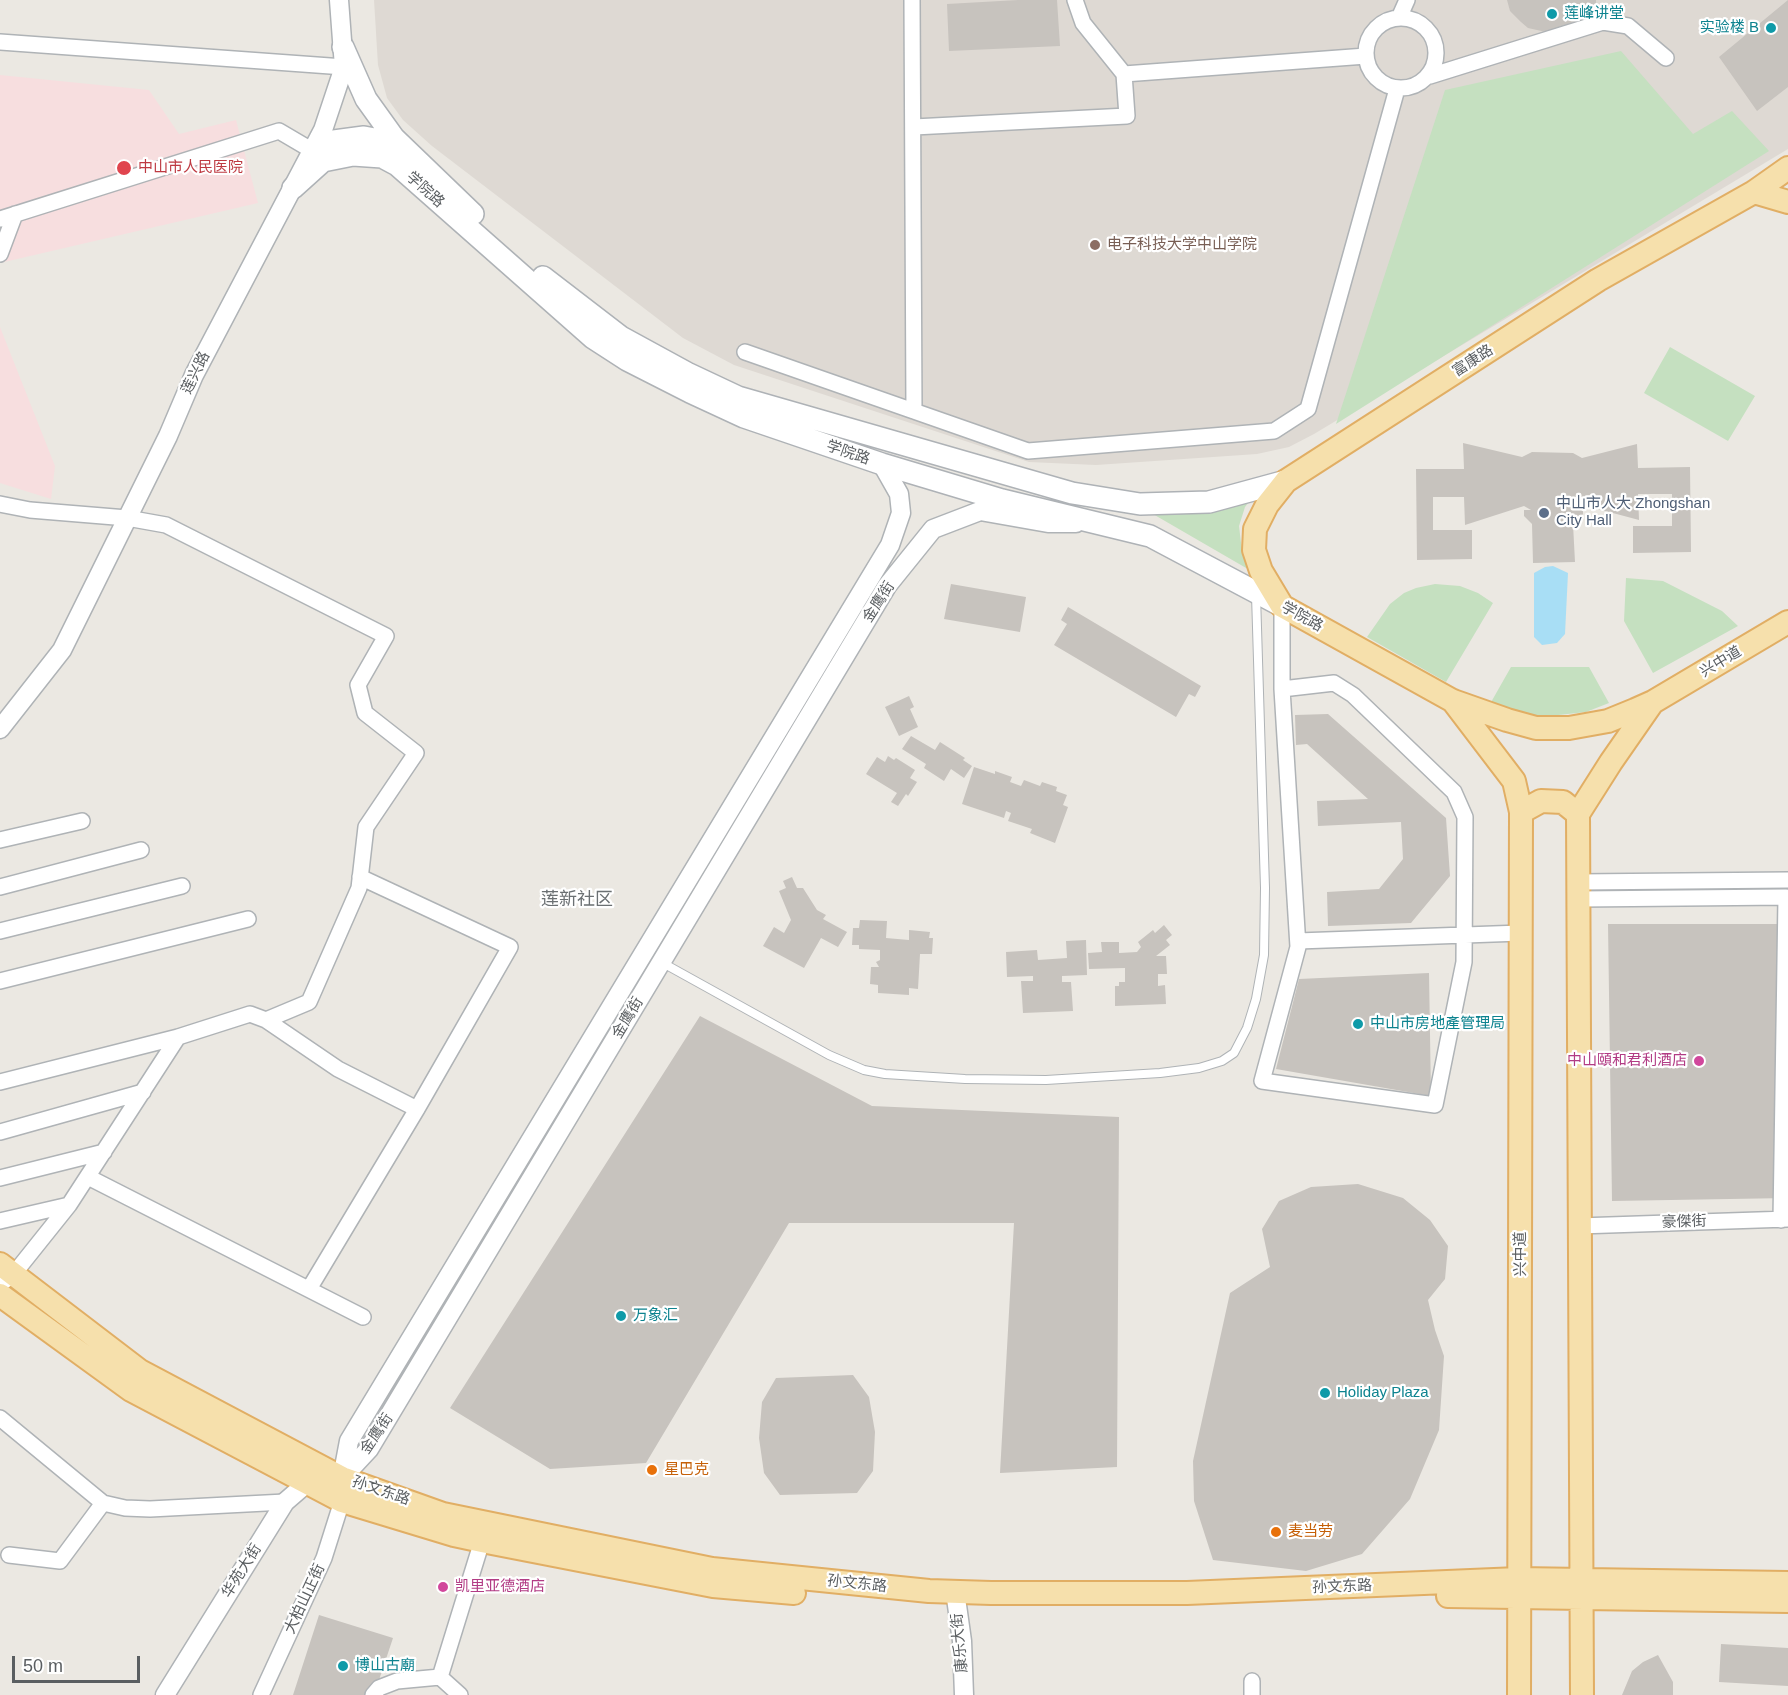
<!DOCTYPE html>
<meta charset="utf-8">
<style>
body{margin:0}
#map{position:relative;width:1788px;height:1695px;overflow:hidden;background:#ebe8e2;font-family:Helvetica,sans-serif}
canvas{display:block}
.scale{position:absolute;left:12px;top:1656px;width:128px;height:27px;box-sizing:border-box;border:3px solid #5a5e61;border-top:0;padding-left:8px;font-size:18px;line-height:21px;white-space:nowrap;color:#5a5e61;-webkit-text-stroke:4px #fff;paint-order:stroke}
</style>
<div id="map">
<canvas width="1788" height="1695"></canvas>
<div class="scale">50 m</div>
</div>
<script>
const context = document.querySelector('canvas').getContext('2d');
context.lineJoin = 'round';
function fillPath(path, color) { context.fillStyle = color; context.fill(path, 'evenodd'); }
const shape = rows => new Path2D(rows.map(r => 'M' + r).join(''));
function trace(path, color, width, dash) { context.strokeStyle = color; context.lineWidth = width; context.lineCap = dash ? 'butt' : 'round'; context.setLineDash(dash || []); context.stroke(path); }
function label(font, color, halo, rows, align = 'center') {
  context.font = font + ' Helvetica,"Noto Sans SC",sans-serif'; context.lineWidth = 4.5; context.setLineDash([]); context.textBaseline = 'middle'; context.strokeStyle = halo; context.fillStyle = color; for (const [text, x, y, turn = 0] of rows) {
    context.save(); context.translate(x, y); context.rotate((+turn || 0) * Math.PI / 180); context.textAlign = isNaN(turn) ? turn : align; if (halo) context.strokeText(text, 0, 0); context.fillText(text, 0, 0); context.restore();
  }
}
fillPath(shape([
 [374,0,1788,0,1788,149,1314,434,1289,447,1257,454,1096,465,1029,462,734,365,683,338,432,146,403,120,387,98,378,65]
]), '#ded9d3');
fillPath(shape([
 [0,75,149,90,179,134,236,120,258,203,0,263],
 [0,327,55,466,51,499,0,483]
]), '#f7dedf');
fillPath(shape([
 [1621,51,1693,134,1732,111,1769,151,1336,424,1445,90],
 [1670,347,1755,396,1728,441,1644,393],
 [1253,497,1245,507,1239,526,1242,551,1253,572,1146,510],
 [1626,578,1663,581,1722,611,1738,626,1653,673,1624,621],
 [1435,584,1460,586,1478,593,1493,603,1446,682,1367,637,1390,604,1404,593,1416,588],
 [1511,667,1589,667,1609,703,1586,712,1540,717,1525,715,1490,704]
]), '#c5e0c0');
fillPath(shape([
 [1553,566,1568,573,1565,634,1557,643,1542,645,1534,637,1534,573,1545,567]
]), '#a8def5');
fillPath(shape([
 [1018,0,1057,0,1060,46,949,51,947,4],
 [1507,0,1596,0,1596,6,1588,17,1546,32,1528,28,1521,22,1510,11],
 [1788,0,1788,87,1757,111,1719,57],
 [1463,443,1522,457,1532,452,1573,453,1582,458,1637,444,1638,468,1690,467,1691,552,1633,553,1633,526,1672,526,1672,494,1638,494,1639,520,1583,505,1573,509,1583,509,1583,514,1573,524,1575,562,1533,563,1532,524,1524,516,1524,510,1531,510,1524,506,1465,525,1464,497,1433,497,1433,530,1472,530,1472,559,1417,560,1416,469,1464,469],
 [951,584,1026,597,1020,632,944,619],
 [1068,607,1201,686,1195,697,1189,694,1176,717,1054,645,1067,624,1061,620],
 [909,696,914,707,910,709,918,727,899,736,885,707],
 [1328,714,1446,818,1450,876,1411,923,1328,926,1327,892,1379,889,1403,859,1401,822,1318,826,1317,801,1368,799,1307,744,1296,745,1295,715],
 [911,736,935,750,940,742,965,758,963,760,972,766,964,778,951,769,944,781,924,768,926,764,902,749],
 [888,756,894,760,896,758,915,770,910,778,917,782,908,796,906,794,898,806,891,802,897,793,866,774,877,757,885,762],
 [974,767,995,774,995,771,1012,777,1010,782,1021,786,1024,780,1040,786,1042,782,1057,787,1056,791,1067,795,1063,805,1068,807,1055,843,1030,833,1032,829,1008,821,1011,813,1006,811,1004,818,962,804],
 [792,877,797,888,803,888,817,910,826,915,823,919,847,932,838,947,821,938,804,968,763,946,774,927,784,933,791,920,779,891,786,888,783,881],
 [860,920,887,921,886,938,909,940,909,930,930,932,929,938,933,938,932,954,920,954,918,989,909,988,909,995,878,993,878,985,870,984,871,967,879,967,876,962,880,960,880,950,859,949,859,945,852,945,853,928,859,928],
 [1608,924,1788,924,1788,1198,1612,1201],
 [1164,925,1172,935,1166,940,1170,945,1156,956,1166,956,1167,974,1158,974,1158,986,1165,985,1166,1004,1115,1006,1115,986,1119,986,1119,982,1125,982,1125,968,1089,969,1088,953,1102,952,1101,942,1119,942,1119,953,1137,952,1141,947,1138,942,1153,930,1155,933],
 [1086,940,1087,975,1062,976,1062,982,1071,982,1073,1011,1023,1013,1021,981,1033,981,1033,976,1007,977,1006,952,1037,950,1038,960,1067,958,1066,941],
 [1429,973,1431,1096,1276,1069,1299,979],
 [700,1016,872,1106,1119,1117,1117,1467,1000,1473,1014,1223,789,1223,646,1463,550,1469,450,1408],
 [1358,1184,1403,1198,1430,1220,1448,1246,1445,1279,1428,1300,1435,1330,1444,1356,1439,1430,1410,1499,1362,1554,1306,1571,1213,1560,1194,1501,1193,1461,1230,1293,1270,1267,1262,1229,1279,1201,1311,1187],
 [853,1375,869,1397,875,1432,873,1471,857,1493,780,1495,764,1473,759,1438,762,1402,776,1378],
 [319,1615,393,1638,374,1695,293,1695],
 [1721,1644,1788,1648,1788,1686,1719,1682],
 [1658,1655,1673,1682,1673,1695,1622,1695,1632,1671,1643,1662]
]), '#c7c3be');
const service = shape([
 [661,962,829,1055,864,1070,885,1074,965,1079,1046,1080,1160,1073,1199,1068,1222,1061,1234,1053,1247,1028,1256,999,1264,955,1265,888,1256,595]
]);
const minor = shape([
 [912,0,914,411],
 '1366 53a35 35 0 1 1 70 0a35 35 0 1 1-70 0Z',
 [1399,18,1407,0],
 [0,42,344,67],
 [1124,74,1366,56],
 [1430,76,1603,22,1628,26,1666,58],
 [914,127,1127,116,1124,74,1083,23,1075,0],
 [0,219,279,131,313,151],
 [0,254,15,214],
 [745,352,1028,451,1274,431,1308,409,1397,89],
 [0,504,30,510,127,518,166,525,386,636,358,685,365,713,416,753,366,827,359,888,309,1002,266,1020,250,1014,178,1037,69,1205,13,1275,0,1284],
 [1282,689,1334,683,1353,695,1454,792,1465,817,1464,962,1435,1105,1262,1081,1298,947,1282,689,1282,606],
 [0,840,82,821],
 [1579,882,1788,880],
 [0,887,141,850],
 [1580,899,1786,897,1781,1220],
 [0,931,182,886],
 [1298,941,1521,933],
 [0,981,248,919],
 [266,1020,338,1069,417,1109],
 [0,1082,178,1037],
 [0,1132,143,1092],
 [88,1177,363,1317],
 [0,1178,104,1152],
 [0,1221,69,1205],
 [1579,1226,1788,1219],
 [309,1289,417,1109,510,947,360,877],
 [0,1418,103,1503,125,1508,150,1509,285,1502],
 [9,1555,60,1561,103,1503],
 [440,1677,482,1541],
 [1252,1681,1252,1695],
 [261,1695,324,1558,342,1501,342,1493],
 [373,1695,379,1688,397,1681,440,1677,460,1695]
]);
const tertiary = shape([
 [0,729,62,650,168,436,194,375,323,130,344,67,339,0],
 [342,1478,369,1449,887,586,933,529,980,511,1048,523,1076,523],
 [342,1478,349,1441,890,545,901,513,899,494,882,464],
 [955,1591,962,1641,964,1695],
 [165,1695,285,1502,307,1483,319,1481]
]);
const secondary = shape([
 [343,47,366,99,394,138,473,214],
 [313,151,334,141,364,137,380,140,402,151],
 [293,188,323,161,353,155,382,157,397,165,593,338,627,360,690,392,744,417,882,464,1002,500,1150,536,1282,606],
 [543,277,621,337,687,373,738,397,1072,493,1140,504,1209,502,1286,481]
]);
const primary = shape([
 [1788,168,1754,192,1598,280,1286,481,1267,505,1255,529,1254,550,1261,571,1282,606,1453,701,1507,720,1536,728,1569,728,1608,721,1635,710,1653,702,1788,622],
 [1754,192,1788,202],
 [1453,701,1514,781,1521,812,1519,1695],
 [1521,812,1541,801,1563,802,1578,814],
 [1578,814,1582,1695],
 [1578,814,1611,762,1652,703],
 [0,1264,140,1371,342,1478,443,1514,712,1569,929,1591,991,1593,1187,1593,1518,1579,1788,1583],
 [0,1295,131,1390,342,1501,454,1535,482,1541,713,1586,794,1593],
 [1448,1596,1788,1601]
]);
trace(service, '#afb3b6', 10);
trace(minor, '#afb3b6', 18);
trace(tertiary, '#afb3b6', 21);
trace(secondary, '#aeb2b6', 24);
trace(primary, '#e1ae64', 26);
trace(service, '#fff', 8);
trace(minor, '#fff', 15);
trace(tertiary, '#fff', 18);
trace(secondary, '#fff', 21);
trace(primary, '#f6e0ac', 22);
for (const [x, y, r, color] of [
 [1552,14,6,"#0f9aa8"],
 [1771,28,6,"#0f9aa8"],
 [124,168,8,"#e0444e"],
 [1095,245,6,"#8d6e63"],
 [1544,513,6,"#5c6f8a"],
 [1358,1024,6,"#0f9aa8"],
 [1699,1061,6,"#d1479c"],
 [621,1316,6,"#0f9aa8"],
 [1325,1393,6,"#0f9aa8"],
 [652,1470,6,"#e8710a"],
 [1276,1532,6,"#e8710a"],
 [443,1587,6,"#d1479c"],
 [343,1666,6,"#0f9aa8"]
]) { const dot = new Path2D(); dot.arc(x, y, r, 0, 2 * Math.PI); context.fillStyle = color; context.fill(dot); trace(dot, '#fff', 2); }
label('15px', '#0d838f', '#fff', [
 ["莲峰讲堂",1564,14],
 ["实验楼 B",1759,28,"right"],
 ["中山市房地產管理局",1370,1024],
 ["万象汇",633,1316],
 ["Holiday Plaza",1337,1393],
 ["博山古廟",355,1666]
], 'left');
label('15px', '#be3a42', '#fff', [
 ["中山市人民医院",138,168]
], 'left');
label('15px', '#5a5e61', '#fff', [
 ["学院路",425,190,42],
 ["富康路",1473,361,-33],
 ["莲兴路",196,373,-64],
 ["学院路",848,453,19],
 ["金鹰街",879,602,-57],
 ["学院路",1302,617,29],
 ["兴中道",1721,662,-31],
 ["金鹰街",628,1018,-59],
 ["豪傑街",1684,1222,-2],
 ["兴中道",1521,1254,-90],
 ["金鹰街",377,1434,-56],
 ["孙文东路",381,1491,19],
 ["华苑大街",242,1571,-58],
 ["孙文东路",857,1584,6],
 ["孙文东路",1342,1587,-2],
 ["大柏山正街",305,1599,-65],
 ["康乐大街",960,1643,-95]
]);
label('15px', '#785e54', '#fff', [
 ["电子科技大学中山学院",1107,245]
], 'left');
label('15px', '#4e5e75', '#fff', [
 ["中山市人大 Zhongshan",1556,504],
 ["City Hall",1556,521]
], 'left');
label('15px', '#b23c85', '#fff', [
 ["中山頤和君利酒店",1687,1061],
 ["凯里亚德酒店",455,1587,"left"]
], 'right');
label('15px', '#c56008', '#fff', [
 ["星巴克",664,1470],
 ["麦当劳",1288,1532]
], 'left');
label('18px', '#6b7073', '#fff', [
 ["莲新社区",577,900]
]);
</script>
